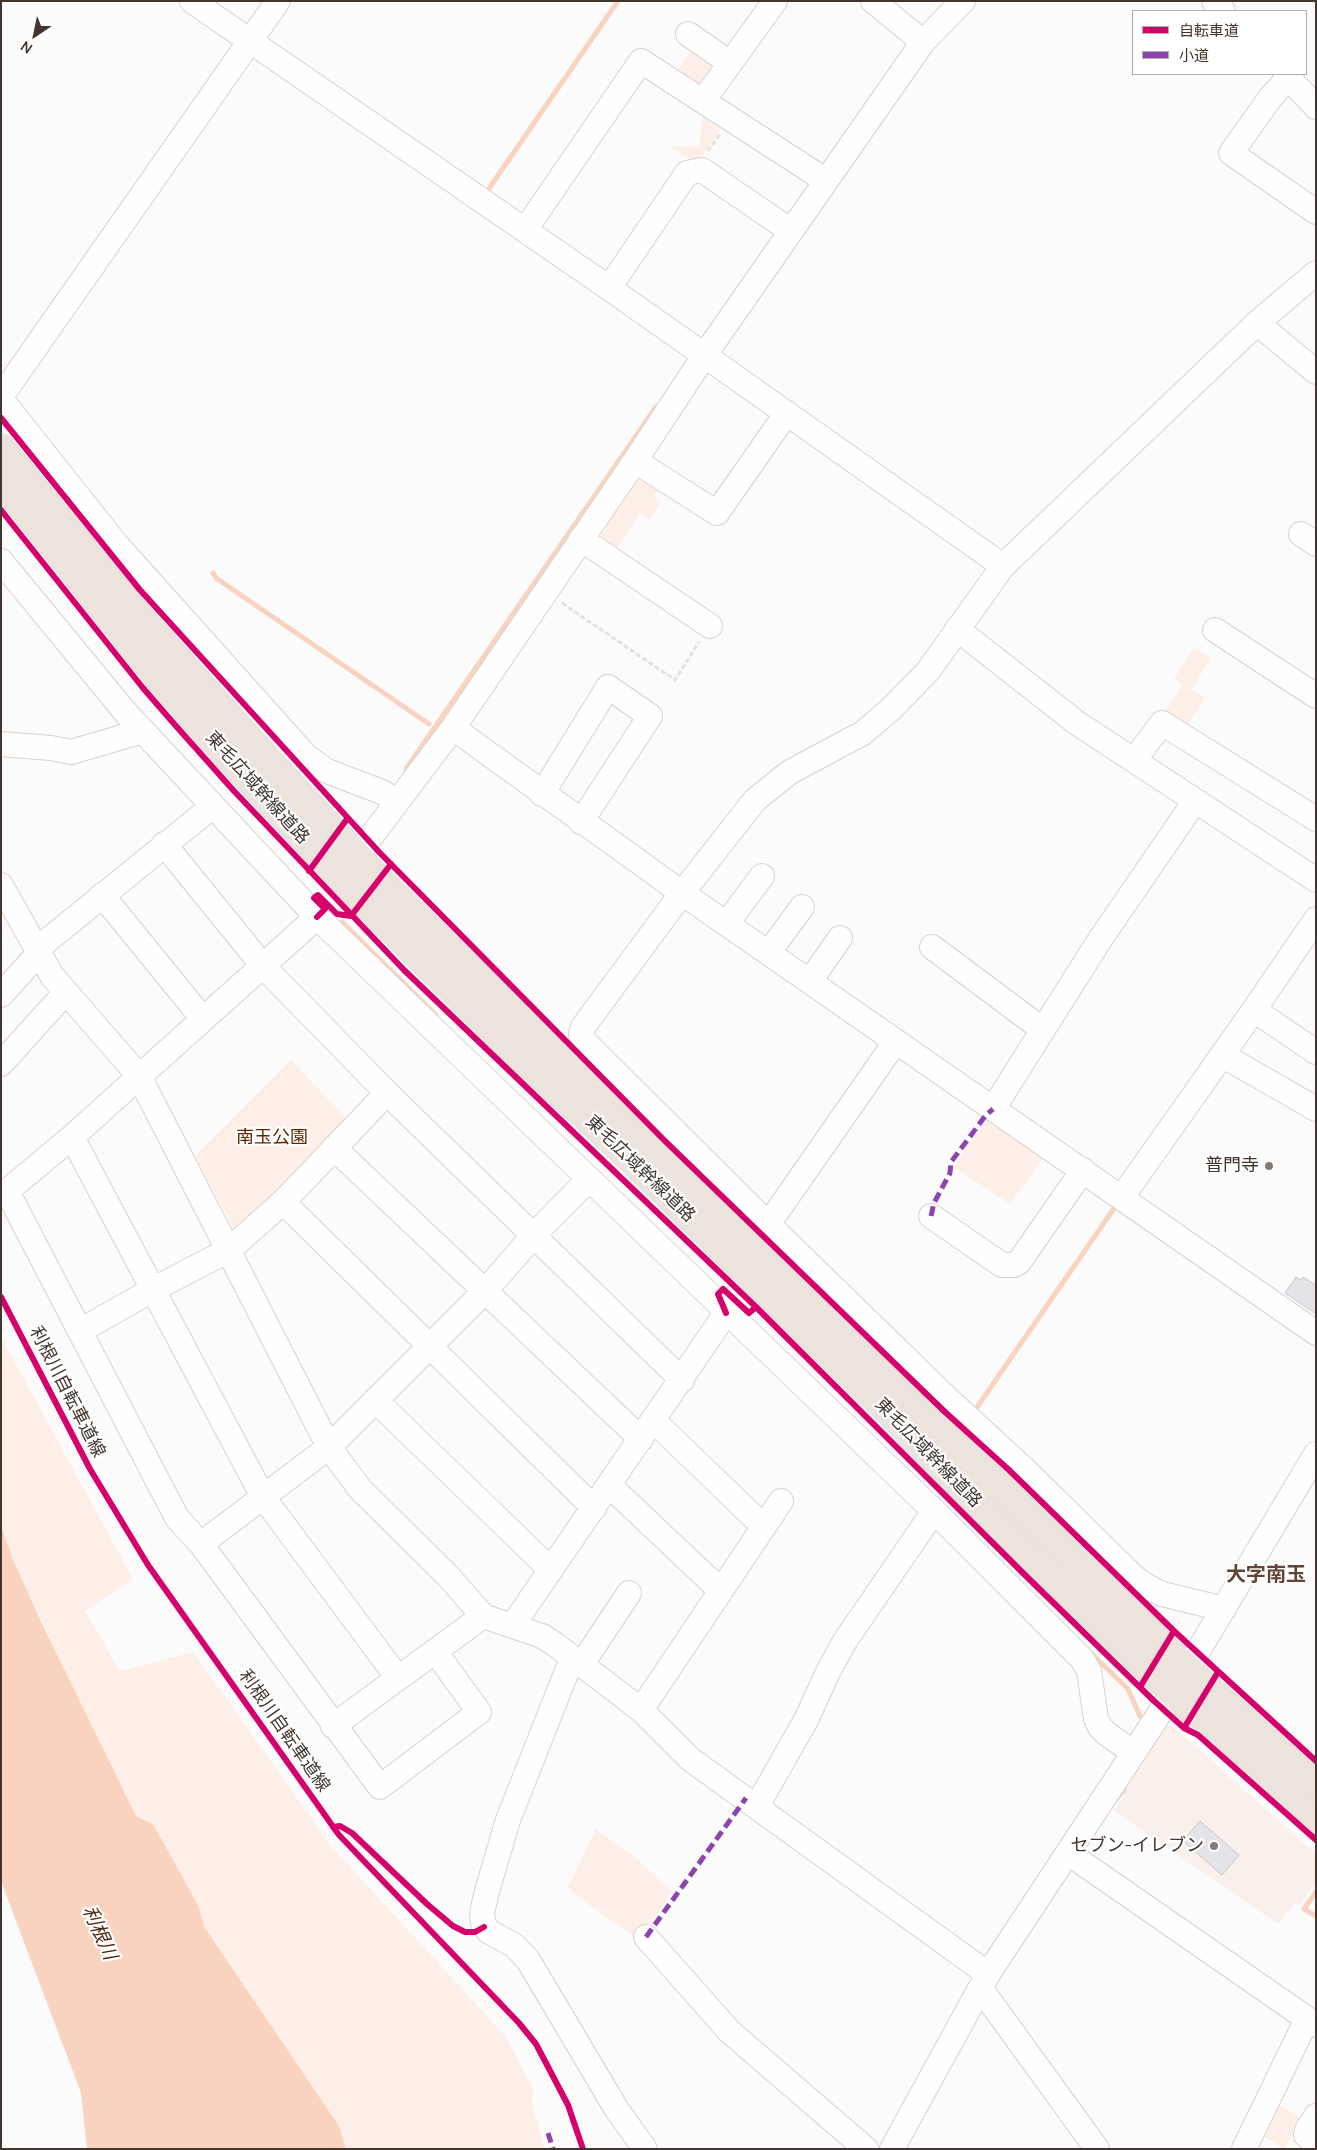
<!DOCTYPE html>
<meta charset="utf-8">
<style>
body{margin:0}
#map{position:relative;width:1317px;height:2150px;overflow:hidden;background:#fbfbfb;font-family:Manrope,"Noto Sans JP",sans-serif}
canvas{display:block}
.frame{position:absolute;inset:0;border:2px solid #42352e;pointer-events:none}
.legend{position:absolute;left:1132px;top:10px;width:175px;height:65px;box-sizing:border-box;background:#fff;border:1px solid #b3aeab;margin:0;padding:6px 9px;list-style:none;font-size:15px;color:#42352e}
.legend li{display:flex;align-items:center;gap:10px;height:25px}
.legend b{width:25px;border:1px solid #b3aeab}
.north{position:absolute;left:10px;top:10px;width:50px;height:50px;-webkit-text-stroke:4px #fff;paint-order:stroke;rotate:214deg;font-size:14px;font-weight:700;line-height:20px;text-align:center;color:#42352e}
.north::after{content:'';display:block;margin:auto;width:18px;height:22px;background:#42352e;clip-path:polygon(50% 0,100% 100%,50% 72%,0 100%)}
</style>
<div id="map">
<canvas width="1317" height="2150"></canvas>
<div class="frame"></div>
<ul class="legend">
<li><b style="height:6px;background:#d6006c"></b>自転車道</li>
<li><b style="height:6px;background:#8e44ad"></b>小道</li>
</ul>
<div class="north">N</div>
</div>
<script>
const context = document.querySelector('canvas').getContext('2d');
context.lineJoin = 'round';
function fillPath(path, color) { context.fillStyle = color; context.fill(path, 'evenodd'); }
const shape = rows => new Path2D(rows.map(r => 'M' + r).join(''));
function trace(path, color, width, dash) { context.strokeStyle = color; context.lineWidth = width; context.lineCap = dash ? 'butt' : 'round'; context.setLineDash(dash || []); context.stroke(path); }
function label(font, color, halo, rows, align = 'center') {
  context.font = font + ' Manrope,"Noto Sans JP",sans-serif'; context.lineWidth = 4.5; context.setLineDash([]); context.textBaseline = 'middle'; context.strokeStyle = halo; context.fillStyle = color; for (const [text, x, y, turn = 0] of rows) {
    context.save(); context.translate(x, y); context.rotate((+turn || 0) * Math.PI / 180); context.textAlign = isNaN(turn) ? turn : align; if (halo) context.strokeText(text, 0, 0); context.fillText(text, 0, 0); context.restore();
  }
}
fillPath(shape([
 [1165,1726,1174,1727,1316,1854,1316,1882,1299,1905,1295,1903,1278,1924,1114,1811,1125,1795,1125,1791,1122,1789,1136,1767,1140,1768]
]), '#f9f0eb');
fillPath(shape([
 [694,47,711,59,712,73,702,88,674,76],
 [704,107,725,122,703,156,689,159,670,146,699,147],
 [642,479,657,491,654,497,661,502,650,519,640,513,615,551,603,544,602,534,607,528,605,527,635,482],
 [1194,648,1211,658,1192,689,1205,698,1186,728,1164,713,1183,685,1174,679],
 [291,1060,348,1120,241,1228,234,1229,195,1156],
 [988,1117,1045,1155,1010,1204,955,1168,958,1160],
 [1,1337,133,1579,85,1611,120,1671,193,1652,331,1846,506,2037,533,2089,532,2104,545,2149,346,2149,339,2126,205,1928,198,1905,153,1824,136,1816,84,1711,14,1562,1,1526],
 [596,1829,637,1859,672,1892,638,1939,581,1899,568,1887],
 [1280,2105,1303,2119,1284,2149,1263,2136]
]), '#fdeee8');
fillPath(shape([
 [1,1526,14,1562,45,1630,136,1816,153,1824,198,1905,205,1928,339,2126,346,2149,87,2149,81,2093,1,1881]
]), '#f9d3c0');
trace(shape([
 [491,196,489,191,490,187,618,1],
 [213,573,216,578,429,724],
 [406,769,656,407],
 [342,922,436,1015],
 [973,1413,1117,1204],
 [1089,1651,1128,1689,1140,1716],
 [1117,1798,1124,1790],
 [1316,1892,1304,1909,1316,1916]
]), '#f9d3c0', 5);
const building = shape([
 [1296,1277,1301,1280,1303,1277,1316,1285,1316,1314,1285,1293,1296,1277],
 [1200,1821,1239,1855,1222,1875,1183,1841,1200,1821]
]);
fillPath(building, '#e4e3e7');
trace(building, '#c7c8ce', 1);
const minor = shape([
 [192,1,609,288,1003,566],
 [873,1,923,42],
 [1214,1,1223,11],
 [688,34,730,63],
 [1285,74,1316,107],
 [1289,77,1271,97,1231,153,1316,212],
 [703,101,775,1],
 [525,230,641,61,825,180],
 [609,288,687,173,702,170,791,231],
 [1257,323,1316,372],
 [1,392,7,388,278,1],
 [1,399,117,545,306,756,327,771,382,792,397,801],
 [635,461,717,513,786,414],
 [1301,534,1316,544],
 [581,539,710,626],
 [1,561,126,713,317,917,934,1511,1082,1659,1089,1671,1096,1719,1100,1727,1107,1734,1133,1752],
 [957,629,1077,723,1316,880],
 [1215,630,1316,696],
 [453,728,682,893,1316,1333],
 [1,744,51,748,71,752,143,731],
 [1134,760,1162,723,1316,819],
 [542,794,608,687,650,716,581,822],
 [164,844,263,966,387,1093,682,1380],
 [346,870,453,728,635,461,704,356,923,42,963,1],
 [1,885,52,976,139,1076,329,1447,360,1489,449,1577,483,1616,542,1636,556,1645,641,1710,690,1759,988,1974],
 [102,895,203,1019],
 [317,917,72,1137,7,1191,177,1518,201,1544,380,1787,479,1712,435,1651],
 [727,923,762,876],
 [932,947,1043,1030],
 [37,949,213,806],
 [769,952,802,907],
 [810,981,840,938],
 [1,995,38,954],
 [1254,1010,1316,1052],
 [1222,1055,1316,1109],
 [1,1064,66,992],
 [993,1109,1099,941,1195,801],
 [72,1137,263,1497,398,1678],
 [334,1148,641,1439],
 [1122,1197,1254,1010,1316,919],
 [283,1202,594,1508],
 [931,1216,1002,1265,1014,1265,1019,1262,1083,1170],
 [767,1223,774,1216,896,1041],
 [80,1331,152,1290,229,1250,283,1202,387,1093],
 [375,1400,551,1570],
 [654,1421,764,1527],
 [609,1485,721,1591],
 [201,1544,329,1447,485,1291,534,1235,588,1180],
 [1224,1609,1162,1594,1148,1587,1134,1577,1023,1468,949,1400,767,1223,582,1039,581,1034,583,1027,682,893,755,800,790,772,863,733,891,709,928,671,1003,566,1257,323,1316,273],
 [513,1625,726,1313],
 [574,1660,567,1671,508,1820,487,1891,482,1913,483,1923,488,1931,515,1946,528,1960,617,2110,645,2149],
 [582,1664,629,1593],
 [641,1710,781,1501],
 [333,1726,483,1616],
 [757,1806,806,1720,828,1672,845,1641,934,1511],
 [1068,1853,1316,2025],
 [646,1937,729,2031,866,2149],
 [981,1989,1097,2149],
 [1316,2116,1307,2130,1306,2135,1316,2144],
 [892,2149,988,1974,1173,1693,1316,1454],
 [1244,2149,1307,2019]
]);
const highway = shape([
 [1,448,128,604,262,754,379,880,524,1022,622,1123,928,1421,996,1483,1187,1669,1316,1785],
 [1,480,161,681,229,758,363,901,523,1060,609,1138,894,1417,987,1514,1173,1693,1316,1822]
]);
trace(minor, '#d8d2ce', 26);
trace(highway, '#d8d5d4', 29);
trace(shape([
 [708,151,720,134],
 [562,603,675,680,699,642]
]), '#e3e2e2', 3, [5, 2.5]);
trace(minor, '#fefefe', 24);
trace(highway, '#ede3dd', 28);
trace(shape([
 [931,1216,934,1203,950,1173,951,1162,986,1115,993,1109],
 [646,1937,746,1798],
 [548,2133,553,2149]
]), '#8e44ad', 5, [10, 5]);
trace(shape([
 [1,418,140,590,379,852,664,1140,945,1412,1009,1470,1174,1631,1316,1761],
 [1,510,143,688,176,726,234,791,404,970,756,1307,1025,1575,1153,1700,1184,1728,1198,1735,1316,1840],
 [309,871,347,819],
 [317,917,325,909,314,898,318,895,337,914,351,916,391,864],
 [1,1297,90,1469,148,1565,339,1835,519,2023,536,2044,568,2105,583,2149],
 [726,1313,718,1294,723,1289,749,1313,756,1307],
 [1140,1687,1174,1631],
 [1184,1728,1218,1672],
 [333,1827,340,1826,352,1833,427,1904,453,1926,465,1932,475,1932,484,1927]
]), '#d6006c', 6);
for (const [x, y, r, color] of [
 [1269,1166,5,"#837a76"],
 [1214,1846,5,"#837a76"]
]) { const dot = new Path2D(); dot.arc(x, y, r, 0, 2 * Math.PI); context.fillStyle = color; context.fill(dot); trace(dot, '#fff', 2); }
label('18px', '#42352e', '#fff', [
 ["東毛広域幹線道路",257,788,48],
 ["東毛広域幹線道路",640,1169,44],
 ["利根川自転車道線",67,1392,63],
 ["東毛広域幹線道路",928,1453,46],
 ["利根川自転車道線",284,1731,55]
]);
label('18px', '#602600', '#fff', [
 ["南玉公園",272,1138]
]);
label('18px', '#42352e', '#fff', [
 ["普門寺",1259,1166],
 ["セブン-イレブン",1204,1846]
], 'right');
label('italic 19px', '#50260d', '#fff', [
 ["利根川",99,1933,66]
]);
label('bold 20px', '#604436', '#fff', [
 ["大字南玉",1266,1575]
]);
</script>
